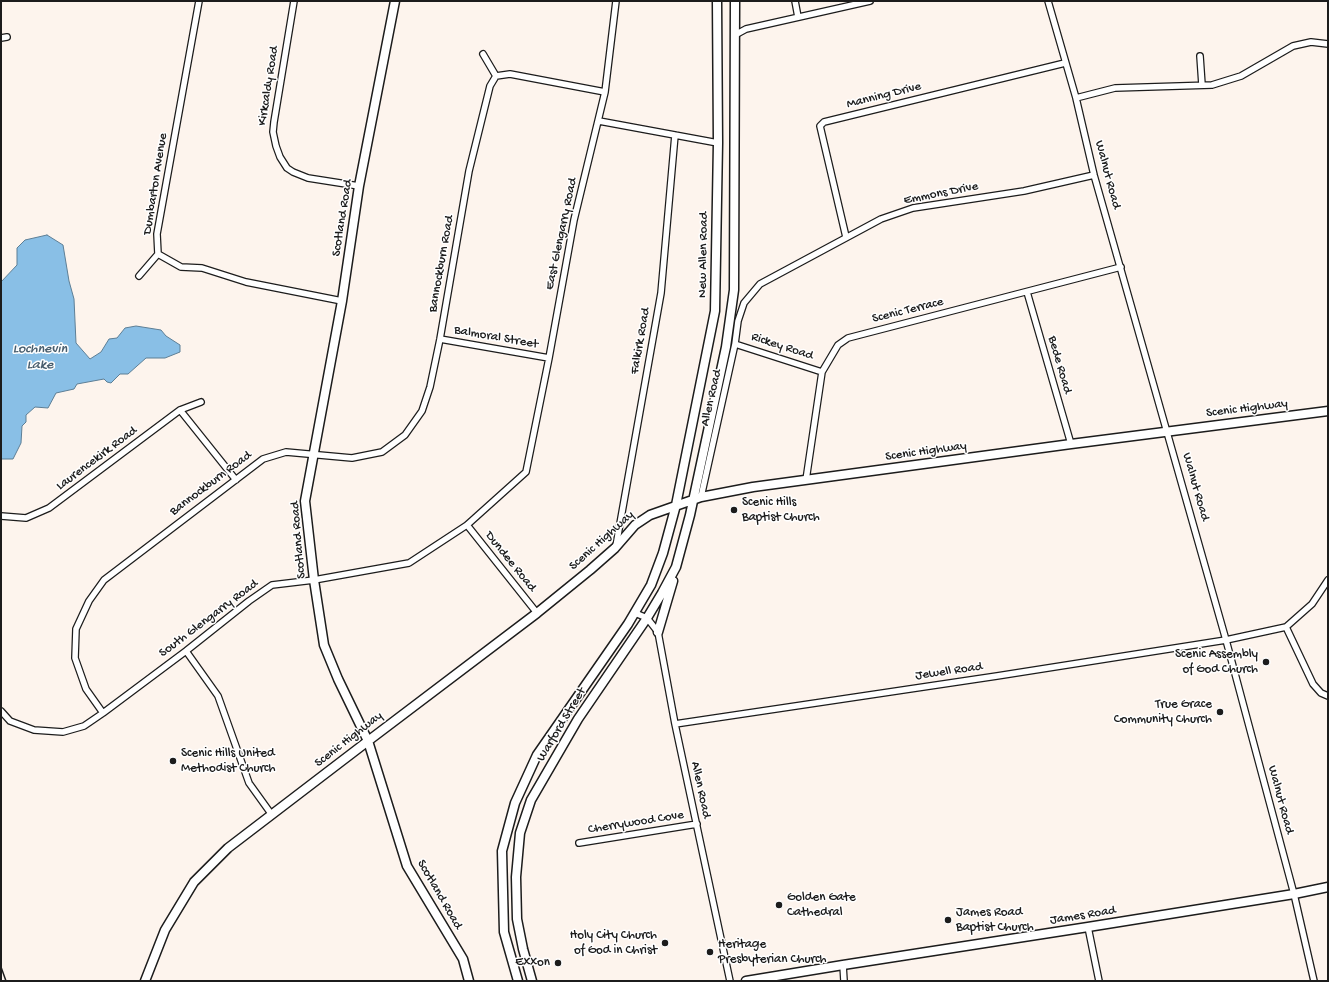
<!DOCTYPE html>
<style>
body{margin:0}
#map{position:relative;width:1329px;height:982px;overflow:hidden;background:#fdf4ed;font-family:"Gochi Hand",sans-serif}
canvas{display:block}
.frame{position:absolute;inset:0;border:2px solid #1c1c1c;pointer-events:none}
</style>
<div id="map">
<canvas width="1329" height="982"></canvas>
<div class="frame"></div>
</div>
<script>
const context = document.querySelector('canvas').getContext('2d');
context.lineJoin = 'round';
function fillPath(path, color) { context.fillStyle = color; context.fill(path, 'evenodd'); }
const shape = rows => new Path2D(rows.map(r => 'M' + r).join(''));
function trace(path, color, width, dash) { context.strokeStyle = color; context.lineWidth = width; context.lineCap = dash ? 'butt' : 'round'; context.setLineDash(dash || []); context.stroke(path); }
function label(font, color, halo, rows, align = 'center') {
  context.font = font + ' "Gochi Hand",sans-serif'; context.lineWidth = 3; context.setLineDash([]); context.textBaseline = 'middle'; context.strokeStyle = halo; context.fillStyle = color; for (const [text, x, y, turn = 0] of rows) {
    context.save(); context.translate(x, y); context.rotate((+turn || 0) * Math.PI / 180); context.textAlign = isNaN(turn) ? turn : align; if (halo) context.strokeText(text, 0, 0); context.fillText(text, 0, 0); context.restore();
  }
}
const water = shape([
 [47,235,63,245,69,281,74,299,76,343,90,359,101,352,109,339,117,338,125,328,136,326,161,330,166,336,180,345,180,352,165,358,146,358,128,374,120,374,111,383,107,382,104,379,77,384,74,389,56,393,48,408,35,407,26,415,26,422,22,426,21,443,13,459,1,459,1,282,17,265,17,248,25,240,47,235]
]);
fillPath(water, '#89bfe6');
trace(water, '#5d7e95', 1);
const street = shape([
 [294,1,274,122,273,132,276,146,280,157,287,168,293,172,308,178,359,186],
 [795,1,798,17],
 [1048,1,1076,98,1094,175,1226,640,1294,894,1314,981],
 [735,35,746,29,870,1],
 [1,38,7,37],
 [483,54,496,76,510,74,605,92],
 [1200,56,1202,85],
 [1076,98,1115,88,1212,85,1241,76,1293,46,1311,42,1328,44],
 [599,121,718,143],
 [846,237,820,126,824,122,1065,63],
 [158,254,157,234,199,1],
 [158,254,181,267,202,268,246,282,342,301],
 [139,276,158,254],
 [1027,292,1071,444],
 [440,339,549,358],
 [735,344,822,372],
 [180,410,236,480],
 [806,480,822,372,838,345,848,338,1121,267],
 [701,497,735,344,738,321,744,303,760,284,881,219,913,208,1024,191,1094,175],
 [1,516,26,518,49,508,180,410,201,402],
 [467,525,537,613],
 [616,546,661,293,675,135],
 [635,613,647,618,658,632,675,724,730,981],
 [1286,627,1313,684,1321,693,1328,696],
 [186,651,218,696,249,783,272,815],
 [1,711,10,721,34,730,63,732,84,726,103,713,186,651,249,601,272,585,314,580,409,563,467,525,526,472,549,358,574,220,605,92,616,1],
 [103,713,86,689,75,658,76,629,89,601,104,580,263,459,286,452,352,458,382,452,405,435,422,411,430,387,440,339,469,171,490,86,496,76],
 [675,724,997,676,1226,640,1286,627,1312,604,1328,580],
 [579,843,697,824],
 [1088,927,1099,981],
 [843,965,844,981]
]);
const secondary = shape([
 [395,1,359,186,342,301,305,501,314,580,324,645,338,679,368,741,407,866,463,959,469,981],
 [658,632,673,581],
 [145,981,165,930,194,882,228,848,368,741,537,613,590,570,615,548,635,525,650,515,701,497,753,487,1071,444,1328,411],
 [518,981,504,932,502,851,515,803,537,755,628,624,651,585,663,553,676,505,715,311,718,143,717,1],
 [532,981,523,949,517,919,516,877,520,833,531,800,578,719,647,618,662,593,676,567,690,515,726,347,734,290,735,1],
 [746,981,843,965,1088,927,1294,894,1328,887]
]);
trace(street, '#1c1c1c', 8);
trace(secondary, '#1c1c1c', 11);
trace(street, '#fff', 5.5);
trace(secondary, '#fff', 8);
trace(shape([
 [1,967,6,981]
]), '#1c1c1c', 1.5);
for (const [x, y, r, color] of [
 [734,510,4,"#1c1c1c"],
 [1266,662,4,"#1c1c1c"],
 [1220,712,4,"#1c1c1c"],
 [173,761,4,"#1c1c1c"],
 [779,905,4,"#1c1c1c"],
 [948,920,4,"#1c1c1c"],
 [665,943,4,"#1c1c1c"],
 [710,952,4,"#1c1c1c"],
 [558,963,4,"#1c1c1c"]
]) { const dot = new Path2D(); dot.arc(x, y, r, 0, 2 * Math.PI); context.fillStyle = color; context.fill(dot); trace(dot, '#fff', 1.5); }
label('13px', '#1c1c1c', '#fff', [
 ["Kirkcaldy Road",269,86,-81],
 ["Manning Drive",884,96,-14],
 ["Walnut Road",1107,175,75],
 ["Dumbarton Avenue",156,184,-81],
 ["Emmons Drive",941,194,-11],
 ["Scotland Road",343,218,-81],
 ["East Glengarry Road",562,234,-78],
 ["New Allen Road",704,255,-89],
 ["Bannockburn Road",442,264,-80],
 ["Scenic Terrace",908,311,-14],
 ["Balmoral Street",496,338,10],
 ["Falkirk Road",641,341,-80],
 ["Rickey Road",782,347,18],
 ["Bede Road",1059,365,74],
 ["Allen Road",712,398,-77],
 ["Scenic Highway",1247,409,-7],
 ["Scenic Highway",926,452,-8],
 ["Laurencekirk Road",97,459,-37],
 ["Bannockburn Road",211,484,-37],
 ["Walnut Road",1195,487,74],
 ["Scotland Road",299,540,-95],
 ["Scenic Highway",602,541,-42],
 ["Dundee Road",510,562,51],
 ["South Glengarry Road",209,619,-37],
 ["Jewell Road",949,672,-8],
 ["Warford Street",562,725,-59],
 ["Scenic Highway",349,740,-38],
 ["Allen Road",700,790,78],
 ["Walnut Road",1280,800,75],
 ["Cherrywood Cove",636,823,-9],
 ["Scotland Road",439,895,60],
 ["James Road",1083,916,-9]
]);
label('13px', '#1c1c1c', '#fff', [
 ["Scenic Hills",742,503],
 ["Baptist Church",742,518],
 ["Scenic Assembly",1258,655,"right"],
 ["of God Church",1258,670,"right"],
 ["True Grace",1212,705,"right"],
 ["Community Church",1212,720,"right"],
 ["Scenic Hills United",181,754],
 ["Methodist Church",181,769],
 ["Golden Gate",787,898],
 ["Cathedral",787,913],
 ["James Road",956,913],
 ["Baptist Church",956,928],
 ["Holy City Church",657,936,"right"],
 ["of God in Christ",657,951,"right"],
 ["Heritage",718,945],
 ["Presbyterian Church",718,960],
 ["Exxon",550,963,"right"]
], 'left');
label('italic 14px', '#485d6d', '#fff', [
 ["Lochnevin",40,350],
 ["Lake",40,366]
]);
</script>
